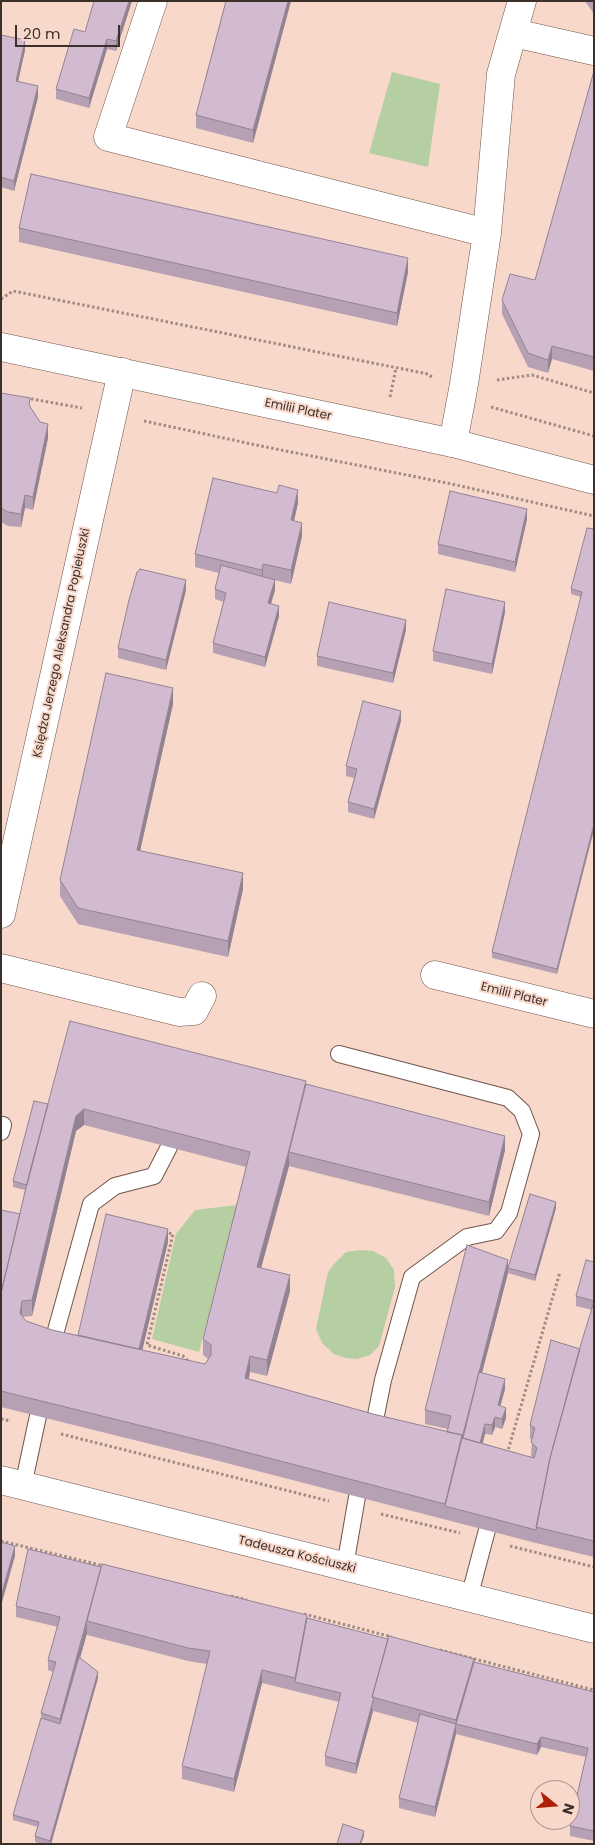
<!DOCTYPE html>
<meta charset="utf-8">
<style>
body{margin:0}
#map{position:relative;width:595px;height:1845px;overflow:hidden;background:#f7d8cb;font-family:Poppins,sans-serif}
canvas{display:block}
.frame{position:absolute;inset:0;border:2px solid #3c302b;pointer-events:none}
.north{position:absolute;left:530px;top:1780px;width:50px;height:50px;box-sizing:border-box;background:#f7d8cb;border:1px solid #ac958b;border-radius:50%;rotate:107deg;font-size:14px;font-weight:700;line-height:20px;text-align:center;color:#3c302b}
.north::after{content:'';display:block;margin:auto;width:18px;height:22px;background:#ae2006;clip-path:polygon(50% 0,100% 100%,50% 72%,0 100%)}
.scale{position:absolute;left:15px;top:25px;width:105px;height:22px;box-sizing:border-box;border:2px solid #3c302b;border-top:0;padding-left:6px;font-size:15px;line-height:18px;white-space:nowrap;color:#3c302b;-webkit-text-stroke:4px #f7d8cb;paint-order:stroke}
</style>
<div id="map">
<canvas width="595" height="1845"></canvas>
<div class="frame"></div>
<div class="north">N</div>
<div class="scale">20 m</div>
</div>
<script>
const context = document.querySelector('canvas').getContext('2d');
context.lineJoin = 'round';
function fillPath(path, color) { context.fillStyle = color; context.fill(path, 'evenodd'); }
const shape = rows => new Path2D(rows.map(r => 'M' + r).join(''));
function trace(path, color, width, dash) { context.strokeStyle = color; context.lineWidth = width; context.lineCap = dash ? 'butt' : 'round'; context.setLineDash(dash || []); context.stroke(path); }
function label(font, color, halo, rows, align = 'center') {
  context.font = font + ' Poppins,sans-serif'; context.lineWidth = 4; context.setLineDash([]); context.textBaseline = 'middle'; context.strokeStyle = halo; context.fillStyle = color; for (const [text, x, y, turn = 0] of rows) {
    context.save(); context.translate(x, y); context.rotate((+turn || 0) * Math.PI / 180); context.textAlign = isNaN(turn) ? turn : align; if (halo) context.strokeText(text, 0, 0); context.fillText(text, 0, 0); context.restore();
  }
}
fillPath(shape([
 [392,72,440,84,428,167,369,153],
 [237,1205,199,1352,152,1339,176,1234,195,1210],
 [360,1250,373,1251,386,1258,394,1270,395,1287,379,1346,370,1355,357,1359,345,1358,334,1354,322,1343,316,1329,328,1272,334,1264,346,1252]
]), '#b6cfa2');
const lane = shape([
 [339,1054,508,1098,522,1111,531,1134,509,1213,496,1231,467,1237,412,1277,383,1380,373,1430],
 [1,1132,3,1125],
 [52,1345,91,1204,115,1186,154,1176,169,1147],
 [23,1486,38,1416],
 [345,1566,357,1497],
 [469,1598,487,1530]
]);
const street = shape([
 [153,1,108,137,487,233],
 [514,33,594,51],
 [453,443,464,384,487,233,501,74,522,1],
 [1,914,122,372],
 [1,968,179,1012,194,1011,202,996],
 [435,975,594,1014]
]);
const secondary = shape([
 [1,347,453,443,594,480],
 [1,1480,594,1629]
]);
trace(lane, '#6f554a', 18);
trace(street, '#6f554a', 29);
trace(secondary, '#6f554a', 29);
trace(shape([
 [1,299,13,291,428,374,433,378],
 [497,380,532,375,594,393],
 [390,397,396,368],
 [26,398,82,408],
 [491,407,594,436],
 [144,421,261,446,447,483,594,516],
 [164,1232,173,1234,147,1345,183,1356,189,1362],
 [1,1419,11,1421],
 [61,1434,329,1501],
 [507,1454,560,1272],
 [381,1514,460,1533],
 [1,1541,104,1566],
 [510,1546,594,1567],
 [231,1596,247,1600],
 [304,1614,392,1637],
 [440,1650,594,1690]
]), '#a08a81', 3, [2.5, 2.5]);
trace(lane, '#fff', 16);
trace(street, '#fff', 28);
trace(secondary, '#fff', 28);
fillPath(shape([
 [132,1,116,51,107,49,89,108,56,99,56,89,85,32],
 [226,1,291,1,253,143,196,128,196,115],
 [585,1,594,1,594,14],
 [1,35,25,50,18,81,38,97,14,191,1,187],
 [594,71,594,371,552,359,548,373,528,367,502,314,502,300,535,280],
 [19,228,408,272,397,326,19,242],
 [1,393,30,406,48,438,33,510,25,508,21,527,8,526,1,522],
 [298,503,294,521,302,536,291,584,275,580,275,590,271,604,279,616,265,667,213,653,213,643,224,602,215,599,215,589,219,573,195,567,195,554],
 [527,519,515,572,438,554,438,544],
 [594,529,557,974,492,958,492,952,581,597,571,594,571,589],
 [186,590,166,670,118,658,118,648],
 [505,612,492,674,433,661,433,651],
 [406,630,393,683,317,666,317,656],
 [173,704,140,850,243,889,228,957,78,924,60,896,60,880],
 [401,721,374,819,348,812,348,802,354,778,346,776,346,766],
 [306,1084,505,1150,489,1216,289,1166,261,1268,290,1291,267,1376,250,1372,249,1379,373,1414,447,1432,448,1429,425,1424,425,1410,508,1268,556,1208,535,1281,508,1273,482,1373,505,1389,500,1406,506,1418,502,1429,495,1427,492,1435,485,1434,483,1443,533,1458,531,1456,532,1440,530,1439,530,1425,580,1349,592,1310,576,1306,576,1296,594,1262,594,1557,536,1543,215,1460,1,1407,1,1210,20,1214,25,1190,13,1187,13,1181,48,1104],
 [84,1125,246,1167,203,1339,203,1355,208,1359,205,1364,142,1350,168,1242,78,1335,52,1330,26,1321,22,1317,32,1316,76,1131],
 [16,1606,307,1618,474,1662,594,1692,594,1841,570,1836,570,1826,586,1757,541,1747,537,1755,456,1734,435,1817,399,1808,399,1798,418,1723,373,1711,356,1774,325,1766,325,1756,339,1702,262,1683,234,1792,182,1779,182,1766,207,1664,188,1661,87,1635,87,1633,80,1658,98,1678,51,1844,42,1844,35,1842,35,1836,38,1827,13,1820,13,1815,41,1718,41,1713,53,1672,48,1670,48,1660,58,1627,16,1617]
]), '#b5a1b3');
fillPath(shape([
 [129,1,132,1,116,51,116,41],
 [288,1,291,1,253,143,253,130],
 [107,39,107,49,89,108,89,98],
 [25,40,25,50,16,91,16,81],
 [38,86,38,97,14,191,14,181],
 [408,258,408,272,397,326,397,313],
 [552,346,552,359,548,373,548,360],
 [48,424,48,438,33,510,33,497],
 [298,490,298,503,291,534,291,520],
 [25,495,25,508,21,527,21,514],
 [527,509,527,519,515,572,515,562],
 [302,523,302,536,291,584,291,570],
 [263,564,263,577,262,583,262,570],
 [186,580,186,590,166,670,166,660],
 [275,580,275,590,268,613,268,603],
 [505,602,505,612,492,674,492,664],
 [279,606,279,616,265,667,265,657],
 [406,620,406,630,393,683,393,673],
 [173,688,173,704,137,865,137,850],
 [401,711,401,721,374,819,374,809],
 [594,824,594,830,557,974,557,969],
 [243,873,243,889,228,957,228,941],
 [306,1081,306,1097,289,1152,289,1166,257,1283,257,1267],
 [84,1109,84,1125,76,1131,32,1316,32,1300,76,1116],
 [505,1136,505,1150,489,1216,489,1202],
 [556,1202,556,1208,535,1281,535,1275],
 [168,1229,168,1242,139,1364,139,1351],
 [508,1260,508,1273,464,1442,445,1506,462,1438],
 [290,1275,290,1291,267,1376,267,1360],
 [22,1301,22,1317,20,1313],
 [250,1356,250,1372,245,1394,245,1378],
 [505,1379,505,1389,498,1415,498,1405],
 [506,1408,506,1418,502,1429,502,1419],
 [495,1417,495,1427,492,1435,492,1425],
 [485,1424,485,1434,479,1456,479,1446],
 [15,1546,15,1556,1,1606,1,1596],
 [87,1622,87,1633,60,1729,60,1719],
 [474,1659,474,1672,456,1724,456,1720],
 [262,1670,262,1683,234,1792,234,1779],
 [98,1672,98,1678,51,1844,50,1844,50,1841],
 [372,1705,372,1710,373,1711,356,1774,356,1764],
 [456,1724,456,1734,435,1817,435,1807],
 [541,1737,541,1747,537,1755,537,1744],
 [364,1831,364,1836,361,1844,360,1844]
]), '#938392');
const building = shape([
 [94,1,129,1,116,41,107,39,89,98,56,89,74,29,85,32,94,1],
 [226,1,288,1,253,130,196,115,226,1],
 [1,35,25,40,16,81,38,86,14,181,1,177,1,35],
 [594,71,594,357,552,346,548,360,528,353,502,300,510,274,535,280,594,71],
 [31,174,408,258,397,313,19,228,31,174],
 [1,393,30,398,29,405,40,422,48,424,33,497,25,495,21,514,8,512,1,508,1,393],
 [213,478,277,493,279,485,298,490,291,520,302,523,291,570,263,564,262,570,195,554,213,478],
 [450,491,527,509,515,562,438,544,450,491],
 [587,528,594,529,594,824,557,969,492,952,582,592,571,589,587,528],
 [221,565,275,580,268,603,279,606,265,657,213,643,226,593,215,589,221,565],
 [140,569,186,580,166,660,118,648,129,600,137,572,140,569],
 [446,589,505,602,492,664,433,651,446,589],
 [329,602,406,620,393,673,317,656,329,602],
 [106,673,173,688,137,850,243,873,228,941,78,908,60,880,106,673],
 [363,701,401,711,374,809,348,802,357,769,346,766,363,701],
 [70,1021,306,1081,289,1150,257,1267,290,1275,267,1360,250,1356,245,1378,373,1414,462,1435,445,1504,215,1444,1,1391,1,1293,29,1175,70,1021],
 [84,1109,250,1152,203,1339,211,1345,211,1355,205,1364,52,1330,26,1321,20,1313,22,1301,32,1300,76,1116,84,1109],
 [306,1084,505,1136,489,1202,289,1152,306,1084],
 [34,1101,48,1104,27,1185,13,1181,34,1101],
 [530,1194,556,1202,535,1275,508,1268,530,1194],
 [1,1210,20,1214,1,1293,1,1210],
 [106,1214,168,1229,139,1349,78,1335,106,1214],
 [467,1245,508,1260,462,1438,462,1435,447,1432,451,1416,425,1410,467,1245],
 [586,1260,594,1262,594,1301,576,1296,586,1260],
 [593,1305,594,1305,594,1541,536,1527,550,1458,580,1347,593,1305],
 [551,1340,580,1349,550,1458,536,1530,445,1506,462,1438,534,1458,537,1448,531,1442,535,1428,530,1425,551,1340],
 [479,1372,505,1379,498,1405,506,1408,502,1419,495,1417,492,1425,485,1424,480,1443,463,1438,479,1372],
 [1,1542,15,1546,1,1596,1,1542],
 [28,1549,101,1567,60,1719,41,1713,56,1662,48,1660,60,1617,16,1606,28,1549],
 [102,1564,307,1615,295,1678,262,1670,234,1779,182,1766,210,1651,188,1648,87,1621,102,1564],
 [307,1618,388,1639,372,1697,374,1697,356,1764,325,1756,341,1693,295,1682,307,1618],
 [389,1636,474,1659,456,1720,372,1697,389,1636],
 [79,1657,98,1672,50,1841,35,1836,39,1822,13,1815,41,1718,60,1724,79,1657],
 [474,1662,594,1692,594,1831,570,1826,588,1748,541,1737,537,1744,456,1724,474,1662],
 [420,1714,456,1724,435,1807,399,1798,420,1714],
 [343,1824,364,1831,360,1844,337,1844,343,1824]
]);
fillPath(building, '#d2bbd0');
trace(building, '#938392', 1);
label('12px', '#3c302b', '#f7d8cb', [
 ["Emilii Plater",298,410,12],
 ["Księdza Jerzego Aleksandra Popiełuszki",62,643,-78],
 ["Emilii Plater",514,995,14],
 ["Tadeusza Kościuszki",297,1555,14]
]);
</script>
